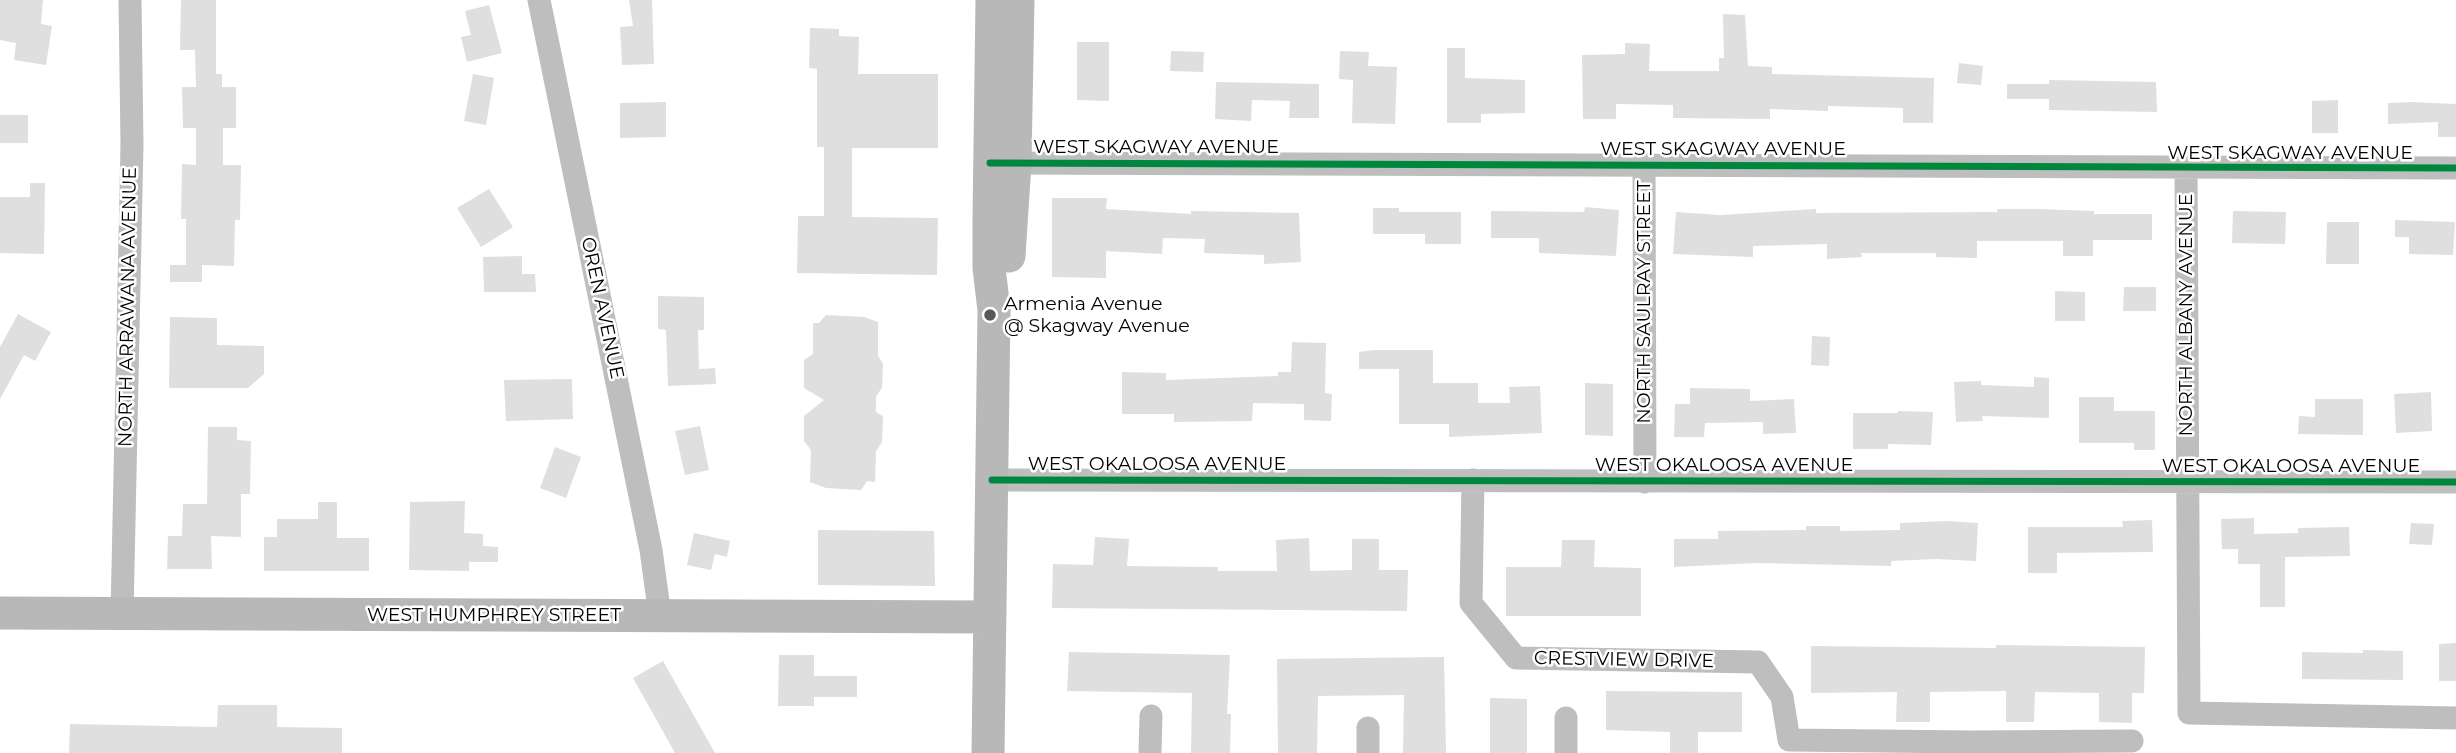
<!DOCTYPE html>
<style>
body{margin:0}
canvas{display:block;background:#fff}
</style>
<canvas width="2456" height="753"></canvas>
<script>
const context = document.querySelector('canvas').getContext('2d');
context.lineJoin = 'round';
function fillPath(path, color) { context.fillStyle = color; context.fill(path, 'evenodd'); }
const shape = rows => new Path2D(rows.map(r => 'M' + r).join(''));
function trace(path, color, width, dash) { context.strokeStyle = color; context.lineWidth = width; context.lineCap = dash ? 'butt' : 'round'; context.setLineDash(dash || []); context.stroke(path); }
function label(font, color, halo, rows, align = 'center') {
  context.font = font + ' Montserrat,sans-serif'; context.lineWidth = 5; context.setLineDash([]); context.textBaseline = 'middle'; context.strokeStyle = halo; context.fillStyle = color; for (const [text, x, y, turn = 0] of rows) {
    context.save(); context.translate(x, y); context.rotate((+turn || 0) * Math.PI / 180); context.textAlign = isNaN(turn) ? turn : align; if (halo) context.strokeText(text, 0, 0); context.fillText(text, 0, 0); context.restore();
  }
}
fillPath(shape([
 [0,0,43,0,41,24,52,26,46,65,14,60,16,43,0,40],
 [181,0,216,0,216,74,222,74,222,87,236,87,236,128,223,128,223,165,241,165,240,220,235,220,234,266,202,265,202,282,170,282,170,265,186,265,186,219,181,219,182,164,196,165,196,128,183,128,182,87,196,87,195,50,180,50],
 [629,0,652,0,654,64,622,65,620,27,633,26],
 [489,5,502,53,467,62,461,37,471,35,465,11],
 [1723,14,1745,15,1748,66,1772,67,1772,74,1934,78,1933,123,1903,123,1903,108,1828,106,1828,111,1770,109,1770,119,1673,118,1673,105,1616,104,1616,119,1583,119,1582,55,1625,54,1625,43,1650,44,1649,71,1719,71,1719,58,1724,58],
 [810,28,839,29,839,36,859,37,858,74,938,74,938,148,852,148,852,217,938,218,937,275,797,273,798,216,824,216,824,147,817,147,817,69,809,68],
 [1077,42,1109,42,1109,101,1077,100],
 [1447,48,1465,48,1465,78,1525,80,1525,113,1481,114,1481,123,1447,123],
 [1171,51,1204,52,1203,72,1170,71],
 [1340,51,1369,52,1368,66,1397,67,1395,124,1352,123,1353,80,1339,79],
 [1959,63,1983,66,1981,85,1957,83],
 [473,74,494,78,486,125,464,121],
 [2049,80,2156,82,2157,112,2049,110,2049,99,2007,99,2007,84,2049,84],
 [1216,82,1319,84,1319,118,1289,118,1290,101,1252,100,1251,121,1215,119],
 [2338,100,2338,133,2312,133,2312,101],
 [666,102,666,137,620,138,620,103],
 [2411,102,2456,104,2456,137,2438,137,2438,122,2388,124,2388,103],
 [0,115,28,115,28,143,0,143],
 [30,183,45,183,44,254,0,253,0,197,30,197],
 [489,189,513,227,481,247,457,208],
 [1052,198,1107,198,1106,209,1191,214,1191,211,1299,213,1301,262,1264,264,1264,255,1204,253,1205,239,1163,238,1162,254,1106,251,1106,278,1052,277],
 [1585,207,1619,210,1616,256,1539,253,1539,238,1491,238,1491,211,1584,212],
 [1373,208,1399,208,1399,212,1461,212,1461,244,1425,244,1425,234,1373,234],
 [1816,209,1816,213,1997,212,1997,209,2037,209,2094,211,2094,214,2152,214,2152,240,2093,240,2093,256,2063,256,2063,241,1977,241,1977,258,1936,257,1936,253,1861,253,1862,257,1827,259,1827,244,1753,246,1753,257,1673,254,1676,212,1720,215],
 [2233,211,2286,212,2285,244,2232,243],
 [2395,220,2455,222,2453,255,2409,254,2409,237,2395,237],
 [2327,222,2359,222,2359,264,2326,264],
 [522,256,522,274,535,274,536,292,484,292,483,257],
 [2124,287,2156,287,2156,311,2123,311],
 [2055,291,2085,292,2085,321,2055,321],
 [658,296,704,297,704,330,698,330,699,369,715,368,716,384,668,386,666,330,658,329],
 [18,314,51,332,35,361,24,355,0,399,0,347],
 [826,315,864,317,878,322,878,356,883,364,882,388,876,396,876,412,883,416,882,442,876,451,875,482,867,481,861,490,826,488,810,482,811,450,804,441,804,416,824,400,804,388,804,360,813,354,813,323,819,323],
 [170,317,217,318,217,345,264,346,264,374,248,388,169,388],
 [1812,336,1830,337,1829,366,1811,365],
 [1292,342,1326,343,1325,393,1332,394,1331,421,1304,420,1304,404,1253,403,1252,421,1174,422,1174,414,1122,414,1122,372,1166,373,1166,380,1278,376,1278,372,1291,372],
 [1373,350,1433,350,1433,383,1478,383,1478,403,1510,403,1509,387,1540,386,1542,433,1449,437,1449,424,1399,424,1399,369,1359,369,1359,352],
 [2034,377,2049,378,2049,418,1982,416,1983,421,1956,422,1954,382,1981,381,1981,385,2034,387],
 [572,379,573,419,506,421,504,380],
 [1585,383,1613,384,1613,436,1585,435],
 [1690,388,1750,389,1750,401,1794,399,1796,433,1763,434,1763,422,1705,423,1704,437,1674,437,1675,404,1690,404],
 [2431,392,2432,431,2396,433,2394,394],
 [2079,397,2114,397,2114,411,2155,411,2155,450,2134,450,2134,443,2079,443],
 [2315,399,2363,399,2363,435,2298,434,2299,416,2315,417],
 [1898,411,1933,412,1931,445,1888,444,1888,449,1853,449,1853,413,1898,413],
 [700,426,709,470,685,475,675,431],
 [208,427,237,427,237,440,251,441,250,494,241,494,241,537,211,536,212,569,167,569,168,536,182,536,183,504,207,504],
 [555,447,581,457,566,498,540,488],
 [465,501,464,533,483,534,483,546,498,547,498,562,469,562,469,571,409,570,410,502],
 [318,502,337,502,337,538,369,538,369,571,264,571,264,537,277,537,277,519,318,519],
 [2254,518,2254,534,2298,533,2298,528,2349,527,2350,556,2285,557,2285,607,2260,607,2260,564,2238,564,2238,549,2222,549,2221,519],
 [2152,520,2153,552,2057,553,2057,573,2028,573,2028,527,2123,527,2122,521],
 [1947,521,1978,523,1976,561,1936,559,1891,561,1891,566,1757,563,1674,567,1674,539,1718,539,1718,531,1806,530,1806,526,1840,526,1840,531,1900,530,1900,523],
 [2411,523,2434,524,2432,545,2409,544],
 [818,530,934,531,935,586,818,585],
 [694,533,730,541,727,557,715,554,711,570,687,565],
 [1095,537,1129,539,1127,566,1218,567,1218,571,1277,571,1276,540,1309,538,1310,571,1352,570,1352,539,1379,539,1379,570,1408,570,1407,611,1052,608,1053,564,1093,565],
 [1562,540,1595,540,1594,567,1641,568,1641,616,1506,616,1506,567,1561,567],
 [2456,643,2456,681,2439,681,2439,644],
 [1996,645,2145,647,2144,693,2132,693,2132,723,2099,722,2099,693,2035,692,2034,722,2006,722,2006,691,1930,692,1930,722,1896,722,1897,692,1811,693,1811,646,1996,648],
 [2363,650,2403,651,2403,680,2302,679,2302,652,2363,653],
 [1069,652,1230,655,1227,714,1231,714,1230,753,1191,753,1192,693,1067,691],
 [779,655,814,655,814,676,857,676,857,697,814,697,814,706,778,706],
 [1444,657,1446,753,1403,753,1404,695,1318,696,1317,753,1278,753,1277,659],
 [663,661,715,753,675,753,633,678],
 [1606,691,1742,692,1742,732,1698,732,1698,753,1670,753,1670,732,1606,730],
 [1490,698,1527,699,1527,753,1490,753],
 [218,705,277,705,277,727,342,728,342,753,69,753,70,724,217,727]
]), '#dfdfdf');
trace(shape([
 [539,0,651,550,660,616],
 [1003,163,2456,168],
 [1644,164,1645,482],
 [2186,169,2189,713,2456,718],
 [992,480,2456,482],
 [1473,480,1471,603,1516,658,1758,662,1782,697,1789,740,1971,742,1972,753],
 [122,615,132,144,130,0],
 [1566,718,1566,753],
 [1368,728,1368,753],
 [1971,742,2132,741],
 [1150,753,1151,716]
]), '#bebebe', 23);
trace(shape([
 [1009,256,1015,163,1018,0],
 [0,613,989,617],
 [988,753,994,310,989,268,989,218,992,0]
]), '#b8b8b8', 33);
trace(shape([
 [990,163,2456,168],
 [992,480,2456,482]
]), '#00873e', 7);
for (const [x, y, r, color] of [
 [990,315,7,"#595959"]
]) { const dot = new Path2D(); dot.arc(x, y, r, 0, 2 * Math.PI); context.fillStyle = color; context.fill(dot); trace(dot, '#fff', 2.5); }
label('19px', '#000', '#fff', [
 ["WEST SKAGWAY AVENUE",1156,147],
 ["WEST SKAGWAY AVENUE",1723,149],
 ["WEST SKAGWAY AVENUE",2290,153],
 ["NORTH SAULRAY STREET",1644,302,-90],
 ["NORTH ARRAWANA AVENUE",128,307,-89],
 ["OREN AVENUE",602,308,78],
 ["NORTH ALBANY AVENUE",2186,315,-90],
 ["WEST OKALOOSA AVENUE",1157,464],
 ["WEST OKALOOSA AVENUE",1724,465],
 ["WEST OKALOOSA AVENUE",2291,466],
 ["WEST HUMPHREY STREET",494,615],
 ["CRESTVIEW DRIVE",1624,660,1]
]);
label('19px', '#000', '#fff', [
 ["Armenia Avenue",1004,304],
 ["@ Skagway Avenue",1004,326]
], 'left');
</script>
